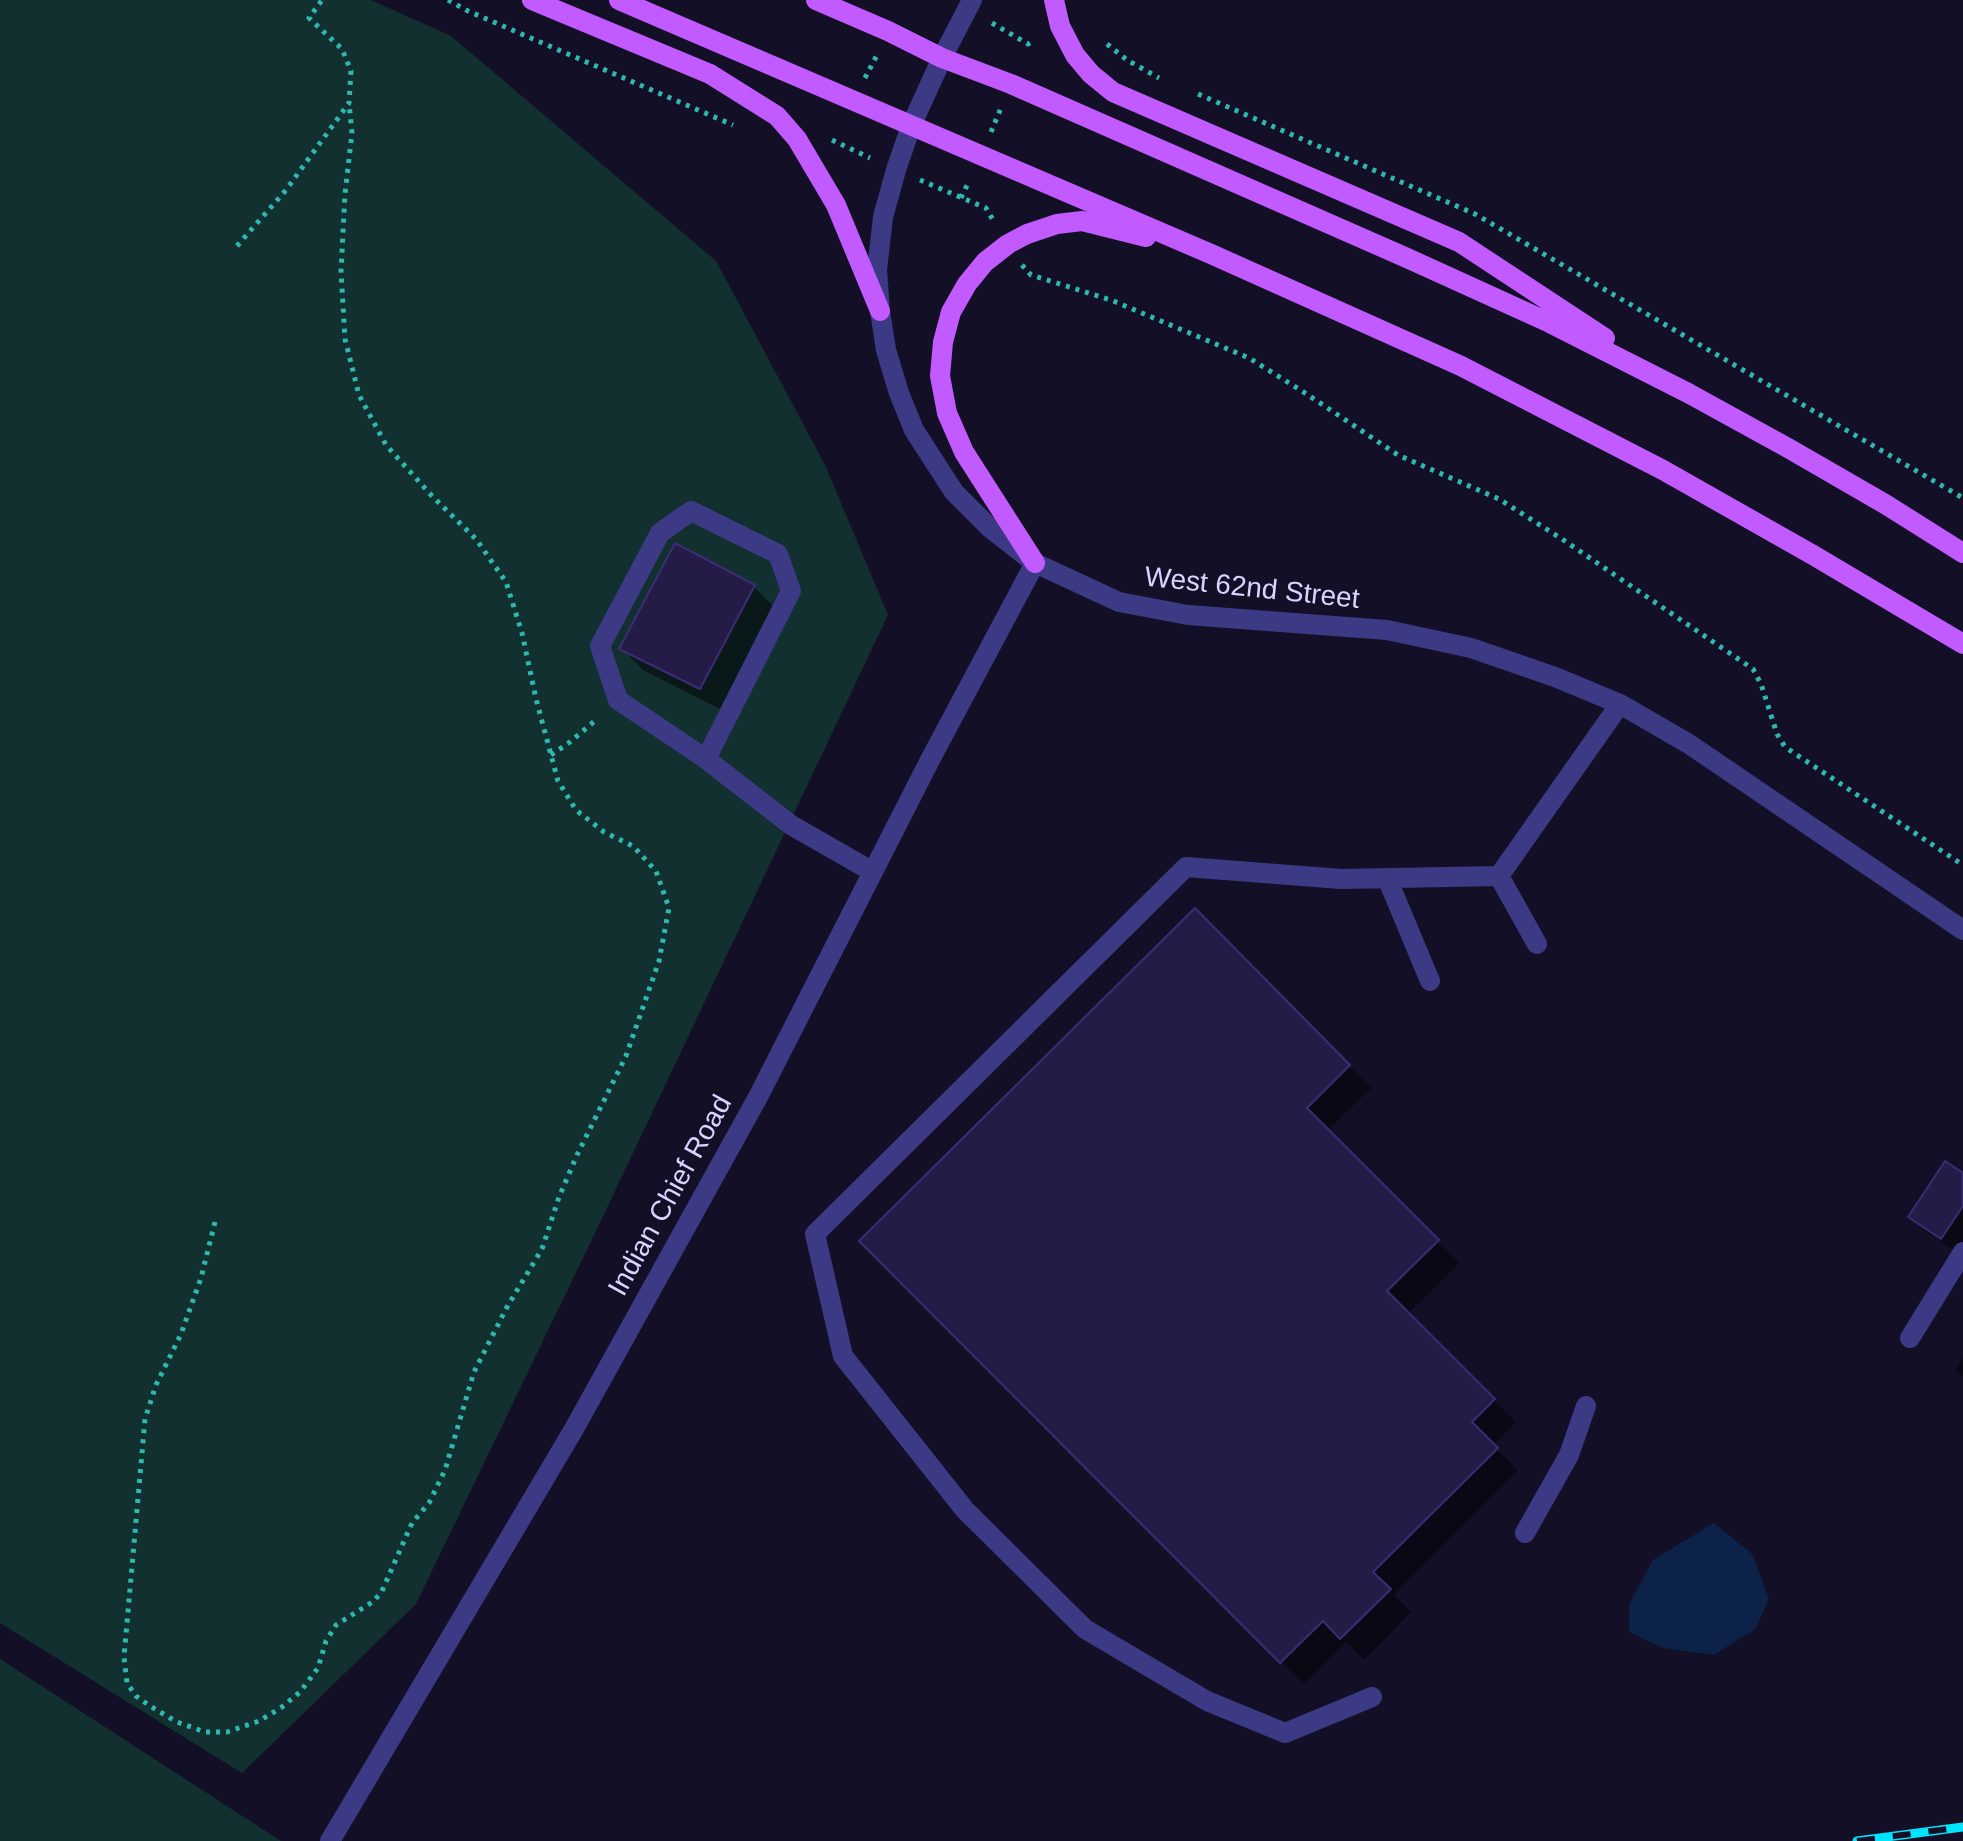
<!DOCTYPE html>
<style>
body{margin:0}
canvas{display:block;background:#130f26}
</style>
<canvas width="1963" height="1841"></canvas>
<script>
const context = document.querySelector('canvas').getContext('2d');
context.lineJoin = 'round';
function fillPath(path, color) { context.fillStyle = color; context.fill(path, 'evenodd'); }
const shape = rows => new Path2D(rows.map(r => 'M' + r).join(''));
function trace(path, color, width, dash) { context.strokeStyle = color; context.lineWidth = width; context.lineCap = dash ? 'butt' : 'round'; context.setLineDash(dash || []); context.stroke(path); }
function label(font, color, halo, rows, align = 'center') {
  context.font = font + ' Helvetica,sans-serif'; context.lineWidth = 6; context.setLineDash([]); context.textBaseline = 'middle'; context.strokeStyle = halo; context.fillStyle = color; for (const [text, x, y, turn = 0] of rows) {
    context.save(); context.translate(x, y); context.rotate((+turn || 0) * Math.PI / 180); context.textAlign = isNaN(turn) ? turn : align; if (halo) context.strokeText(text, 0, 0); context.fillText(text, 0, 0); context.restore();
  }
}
fillPath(shape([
 [0,0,371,0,451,36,716,261,825,465,888,615,596,1231,416,1604,242,1773,0,1623],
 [0,1659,281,1841,0,1841]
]), '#12302f');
fillPath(shape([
 [1714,1523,1753,1555,1769,1599,1755,1629,1714,1655,1663,1648,1629,1632,1629,1604,1653,1560]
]), '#0c2248');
fillPath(shape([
 [754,587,776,609,722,710,643,670,621,648],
 [1194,911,1371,1088,1327,1131,1459,1263,1408,1314,1516,1422,1493,1445,1518,1471,1394,1595,1411,1612,1364,1660,1346,1642,1304,1684,862,1241],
 [1963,1176,1963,1242,1956,1252,1925,1231,1910,1216],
 [1963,1358,1963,1377,1955,1370]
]), '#0007');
const building = shape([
 [675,543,755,585,700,689,619,649,675,543],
 [1195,908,1350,1065,1307,1108,1439,1240,1387,1291,1495,1399,1472,1422,1498,1448,1373,1572,1391,1589,1340,1639,1323,1621,1280,1663,859,1241,1195,908],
 [1945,1161,1963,1173,1963,1206,1941,1239,1908,1217,1945,1161]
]);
fillPath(building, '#241b47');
trace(building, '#3b2d73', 2);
trace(shape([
 [448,0,468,11,733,125],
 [992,23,1028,44,1035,40],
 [1107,44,1127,60,1159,78],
 [865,78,877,55],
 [1198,94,1475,214,1963,498],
 [991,132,1001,108],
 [832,140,870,158],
 [920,180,986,208,993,220],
 [961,198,969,181],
 [237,246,286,190,349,103,351,71,342,49,309,18,322,0],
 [1022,265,1031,275,1111,300,1249,358,1302,391,1398,455,1499,499,1562,539,1753,669,1761,684,1777,734,1785,747,1963,865],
 [551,755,570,742,597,719],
 [215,1222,201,1278,181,1334,156,1385,145,1419,124,1657,127,1683,136,1696,150,1706,177,1722,205,1732,227,1732,259,1721,282,1707,300,1692,318,1668,326,1641,336,1625,374,1601,382,1591,412,1523,429,1503,445,1470,474,1372,507,1307,542,1249,559,1197,577,1155,626,1056,659,961,669,908,656,871,633,846,604,832,576,810,558,781,536,699,522,633,506,582,476,539,432,496,386,445,359,395,345,339,341,271,345,194,352,133,349,103]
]), '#2fb8b0', 5, [4, 6]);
trace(shape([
 [972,0,942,58,911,126,896,170,883,217,877,270,880,311,886,350,899,393,914,430,954,492,989,527,1035,563,1119,602,1188,615,1387,630,1471,648,1555,677,1620,704,1689,744,1963,930],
 [706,759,791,591,778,554,691,511,660,533,600,646,618,700,706,759,791,825,873,872],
 [1499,876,1537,944],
 [1387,878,1430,981],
 [1910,1338,1963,1252],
 [1525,1533,1569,1455,1586,1406],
 [1372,1697,1285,1733,1207,1701,1085,1629,965,1510,843,1356,815,1234,1186,867,1341,879,1499,876,1620,704],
 [330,1841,574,1429,758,1097,931,758,1035,563]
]), '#3d3a85', 20);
trace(shape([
 [532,0,710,74,777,116,797,139,836,205,880,311],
 [619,0,1211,254,1461,366,1663,470,1813,555,1963,644],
 [816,0,888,31,942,58,1011,84,1407,258,1550,323,1688,393,1788,448,1885,504,1963,553],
 [1054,0,1060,26,1075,55,1091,74,1113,92,1459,242,1605,338],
 [1035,563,964,452,947,413,940,376,943,342,951,312,967,284,985,262,1008,244,1027,234,1057,224,1082,221,1146,237]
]), '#c25bff', 20);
const rail = shape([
 [1857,1841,1963,1827]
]);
trace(rail, '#00e5ff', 9);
trace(rail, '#130f26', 6, [18]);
label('28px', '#d9d4ff', '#130f26', [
 ["West 62nd Street",1252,589,6],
 ["Indian Chief Road",671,1196,-61]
]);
</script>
